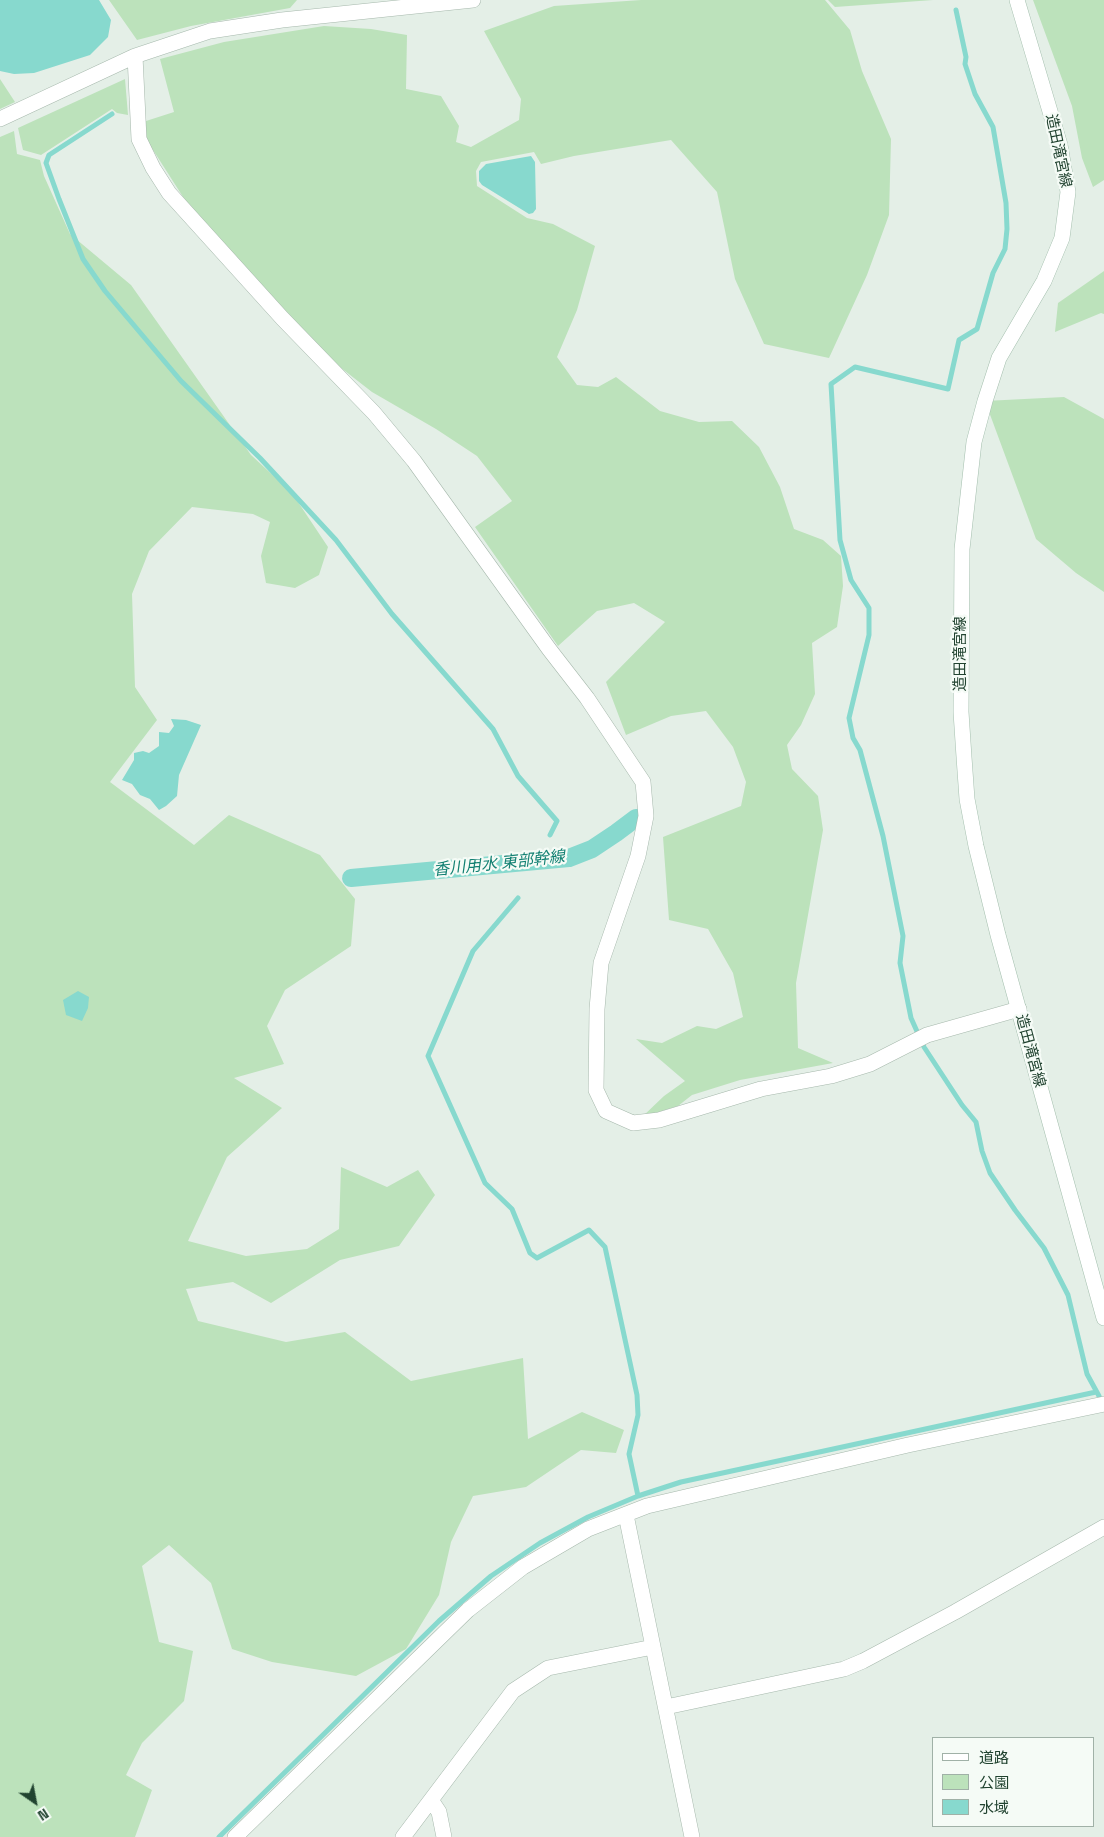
<!DOCTYPE html>
<meta charset="utf-8">
<style>
body{margin:0}
#map{position:relative;width:1104px;height:1837px;overflow:hidden;background:#e4efe7;font-family:"Space Grotesk","Noto Sans JP",sans-serif}
canvas{display:block}
.legend{position:absolute;left:932px;top:1737px;width:162px;height:90px;box-sizing:border-box;background:#f5fbf6;border:1px solid #a0b1a7;margin:0;padding:6px 9px;list-style:none;font-size:15px;color:#214330}
.legend li{display:flex;align-items:center;gap:10px;height:25px}
.legend b{width:25px;border:1px solid #a0b1a7}
.north{position:absolute;left:10px;top:1777px;width:50px;height:50px;-webkit-text-stroke:4px #f5fbf6;paint-order:stroke;rotate:147deg;font-size:14px;font-weight:700;line-height:20px;text-align:center;color:#214330}
.north::after{content:'';display:block;margin:auto;width:18px;height:22px;background:#214330;clip-path:polygon(50% 0,100% 100%,50% 72%,0 100%)}
</style>
<div id="map">
<canvas width="1104" height="1837"></canvas>
<ul class="legend">
<li><b style="height:6px;background:#fff"></b>道路</li>
<li><b style="height:14px;background:#bce2bb"></b>公園</li>
<li><b style="height:14px;background:#87d9ce"></b>水域</li>
</ul>
<div class="north">N</div>
</div>
<script>
const context = document.querySelector('canvas').getContext('2d');
context.lineJoin = 'round';
function fillPath(path, color) { context.fillStyle = color; context.fill(path, 'evenodd'); }
const shape = rows => new Path2D(rows.map(r => 'M' + r).join(''));
function trace(path, color, width, dash) { context.strokeStyle = color; context.lineWidth = width; context.lineCap = dash ? 'butt' : 'round'; context.setLineDash(dash || []); context.stroke(path); }
function label(font, color, halo, rows, align = 'center') {
  context.font = font + ' "Space Grotesk","Noto Sans JP",sans-serif'; context.lineWidth = 4.5; context.setLineDash([]); context.textBaseline = 'middle'; context.strokeStyle = halo; context.fillStyle = color; for (const [text, x, y, turn = 0] of rows) {
    context.save(); context.translate(x, y); context.rotate((+turn || 0) * Math.PI / 180); context.textAlign = isNaN(turn) ? turn : align; if (halo) context.strokeText(text, 0, 0); context.fillText(text, 0, 0); context.restore();
  }
}
fillPath(shape([
 [109,0,297,0,290,8,191,26,137,40],
 [641,0,825,0,850,30,862,71,891,139,889,215,867,275,829,358,764,344,735,279,717,192,671,140,574,156,541,164,534,152,481,162,476,171,477,186,527,218,553,224,595,246,577,310,557,357,577,385,598,387,616,377,660,411,699,422,732,421,759,447,780,487,794,529,823,540,841,556,843,586,837,627,812,643,815,694,801,725,787,745,792,769,818,796,823,830,796,983,798,1048,833,1063,740,1080,692,1095,678,1106,642,1117,664,1096,685,1081,636,1039,662,1043,697,1026,716,1029,743,1017,733,973,708,929,669,920,663,837,741,806,746,782,733,747,706,711,671,716,626,735,606,682,665,622,634,603,597,611,558,646,475,527,512,501,477,456,436,429,372,392,336,364,257,281,185,200,146,139,146,121,174,112,160,59,224,42,324,26,371,29,407,35,406,89,441,96,459,126,456,142,471,147,519,120,521,99,484,31,554,6],
 [828,0,933,0,835,7],
 [1033,0,1104,0,1104,180,1093,187,1082,158,1072,106],
 [0,79,15,102,0,109],
 [125,79,128,115,117,113,112,109,41,155,23,150,18,128],
 [14,131,17,154,40,160,44,176,70,234,131,285,251,455,292,493,328,547,319,575,295,588,266,583,261,556,270,522,253,514,192,507,149,551,132,594,135,687,157,720,110,782,194,845,229,815,320,855,355,899,351,946,285,990,267,1026,284,1064,234,1078,282,1108,227,1157,188,1241,246,1256,307,1249,339,1229,341,1167,387,1187,418,1170,435,1195,399,1246,340,1260,271,1303,233,1282,186,1289,198,1321,286,1342,345,1332,411,1381,523,1358,528,1439,582,1412,624,1430,616,1453,581,1450,526,1487,473,1496,451,1542,439,1595,406,1649,356,1676,272,1662,232,1649,211,1583,169,1545,142,1566,159,1642,193,1651,184,1701,142,1743,126,1775,152,1790,135,1837,0,1837,0,137],
 [1104,271,1104,314,1101,313,1055,332,1058,303],
 [1064,397,1104,419,1104,592,1076,573,1036,539,985,401]
]), '#bce2bb');
fillPath(shape([
 [0,0,99,0,111,20,108,37,90,55,34,73,14,74,0,71],
 [531,156,535,162,536,209,533,213,529,214,482,185,479,181,479,171,486,164],
 [171,719,186,720,201,725,179,775,177,796,166,806,159,810,150,799,140,795,132,784,122,780,134,760,134,753,143,751,149,753,159,746,159,732,169,733,174,726],
 [78,991,89,997,88,1008,82,1021,66,1015,63,1000]
]), '#87d9ce');
trace(shape([
 [956,10,966,57,965,64,975,94,993,127,1006,203,1007,229,1005,249,993,273,977,329,959,340,948,389,855,367,831,384,840,540,851,580,869,608,869,635,849,718,853,738,860,750,883,836,903,936,900,963,911,1018,924,1047,962,1105,976,1122,982,1151,990,1173,1015,1210,1044,1248,1068,1295,1087,1374,1099,1396],
 [112,114,49,155,46,163,59,199,83,259,105,291,181,381,260,458,336,540,392,614,493,729,518,776,557,821,550,835],
 [518,898,473,951,428,1056,485,1183,512,1209,530,1253,537,1258,589,1230,605,1247,637,1395,638,1415,629,1454,638,1496],
 [219,1837,439,1621,491,1576,540,1543,588,1517,638,1496,681,1482,1096,1392]
]), '#87d9ce', 5);
trace(shape([
 [351,878,569,858,592,849,616,833,636,818]
]), '#87d9ce', 18);
const minor = shape([
 [135,56,139,139,153,168,169,193,282,318,374,413,414,461,549,649,587,698,643,782,646,816,638,856,601,963,597,1009,596,1090,606,1111,633,1123,659,1120,761,1089,831,1076,870,1064,927,1035,1019,1009],
 [0,119,135,56,210,31,282,20,473,0],
 [626,1515,692,1837],
 [666,1707,844,1669,863,1661,955,1612,1104,1527],
 [431,1800,439,1812,444,1837],
 [235,1837,468,1610,523,1567,588,1529,647,1506,908,1445,1104,1404],
 [403,1837,513,1691,548,1668,653,1647]
]);
const secondary = shape([
 [1017,0,1060,145,1068,192,1062,238,1044,281,999,358,985,401,974,442,962,549,961,712,964,757,967,799,976,846,998,935,1104,1318]
]);
trace(minor, '#a6b8ac', 16);
trace(secondary, '#a4bfae', 16);
trace(minor, '#fff', 15);
trace(secondary, '#fff', 15);
label('15px', '#214330', '#f5fbf6', [
 ["造田滝宮線",1058,151,78],
 ["造田滝宮線",961,654,-90],
 ["造田滝宮線",1030,1051,75]
]);
label('italic 16px', '#138173', '#f5fbf6', [
 ["香川用水 東部幹線",499,864,-6]
]);
</script>
